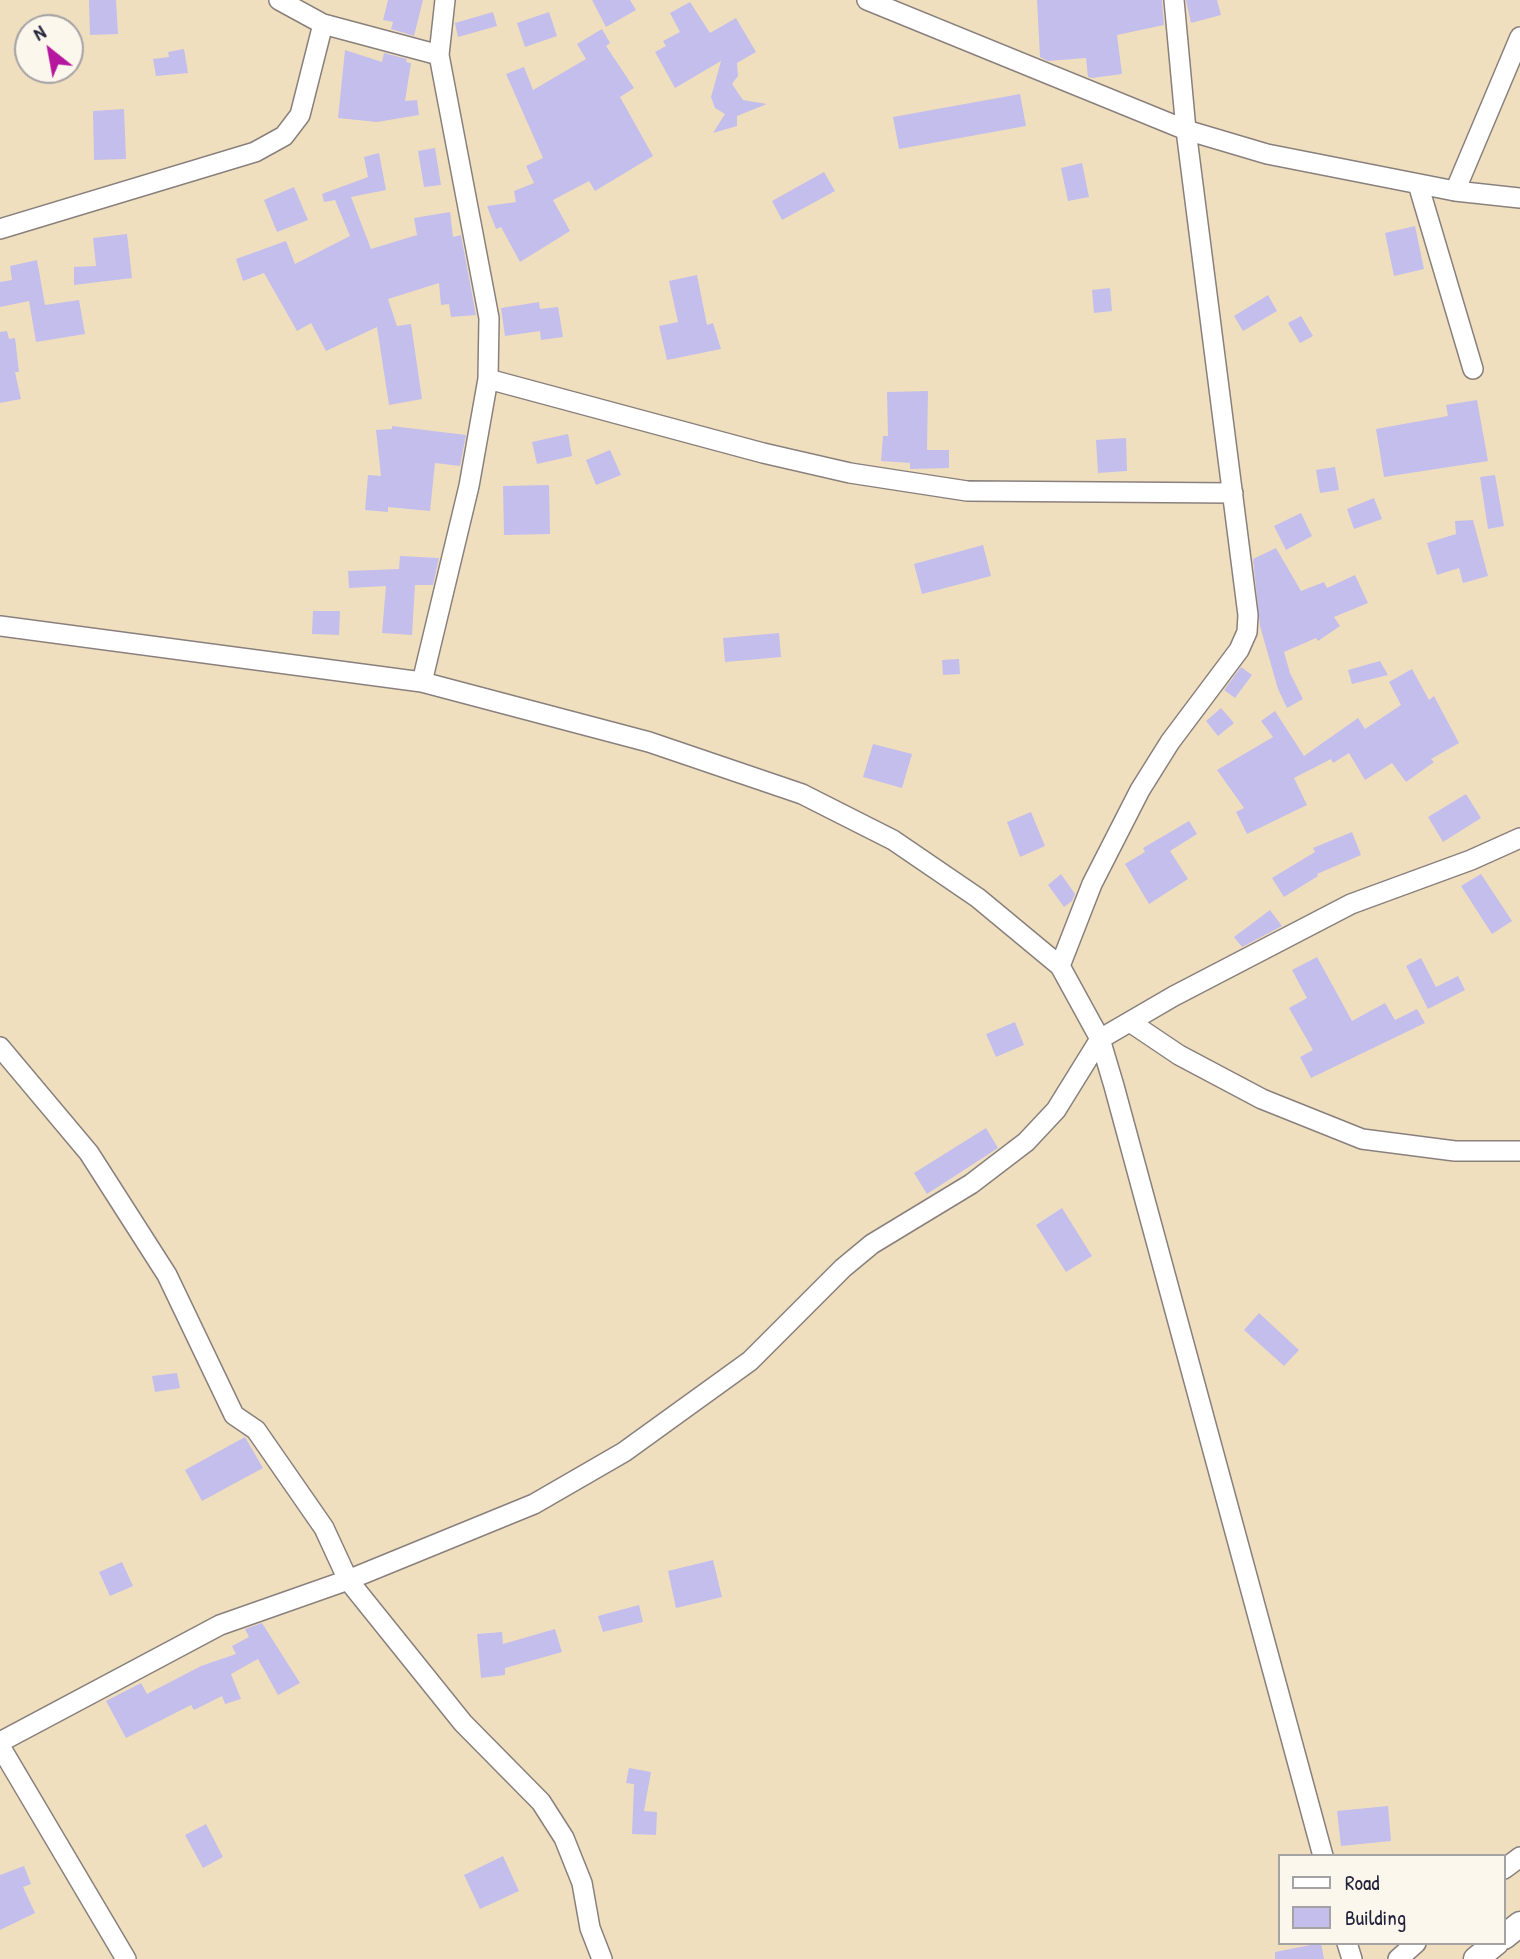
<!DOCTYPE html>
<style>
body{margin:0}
#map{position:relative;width:1520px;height:1959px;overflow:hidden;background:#f0dfbf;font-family:"Patrick Hand",sans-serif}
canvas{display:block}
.legend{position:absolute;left:1278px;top:1854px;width:228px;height:91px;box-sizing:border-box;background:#fbf7ec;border:2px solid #a4a2a5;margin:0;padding:9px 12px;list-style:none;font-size:21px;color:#22223b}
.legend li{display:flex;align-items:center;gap:14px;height:35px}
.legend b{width:35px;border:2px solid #a4a2a5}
.north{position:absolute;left:14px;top:14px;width:70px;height:70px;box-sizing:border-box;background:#fbf7ec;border:2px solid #a4a2a5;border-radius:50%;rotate:329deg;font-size:19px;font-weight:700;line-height:28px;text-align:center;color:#22223b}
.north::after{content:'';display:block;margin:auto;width:24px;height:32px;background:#b5179e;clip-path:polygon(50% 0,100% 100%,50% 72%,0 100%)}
</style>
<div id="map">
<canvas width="1520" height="1959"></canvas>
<ul class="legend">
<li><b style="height:9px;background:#fff"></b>Road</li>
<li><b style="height:19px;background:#c3beec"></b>Building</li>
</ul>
<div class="north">N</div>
</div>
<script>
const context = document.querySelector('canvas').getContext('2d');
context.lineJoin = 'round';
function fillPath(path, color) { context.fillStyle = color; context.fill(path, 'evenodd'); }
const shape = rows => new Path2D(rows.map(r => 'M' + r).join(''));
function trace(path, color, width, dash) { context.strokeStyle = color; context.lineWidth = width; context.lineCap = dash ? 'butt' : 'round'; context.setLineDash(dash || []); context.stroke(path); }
fillPath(shape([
 [89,0,116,0,118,34,90,35],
 [388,0,423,0,414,36,391,29,393,22,383,20],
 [592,0,630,0,636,10,606,27],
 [1037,0,1162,0,1164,25,1117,35,1122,74,1092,78,1088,77,1086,58,1048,61,1040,57],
 [1186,0,1217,0,1221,15,1191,23],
 [690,2,710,33,736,18,756,52,737,63,738,76,732,84,743,100,767,104,737,116,737,126,713,133,725,114,715,108,711,97,721,61,675,88,655,52,666,46,663,41,680,32,670,13],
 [493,12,497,26,458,37,455,23],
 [549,12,557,36,525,47,517,23],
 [602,29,610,43,606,46,634,88,620,97,653,156,595,191,589,181,553,200,570,231,520,262,501,227,496,229,487,206,516,202,514,191,534,183,526,166,543,158,506,74,524,67,533,90,586,59,577,44],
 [184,49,188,73,156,76,153,59,169,57,168,52],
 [345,50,382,62,384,53,407,59,406,62,411,63,405,101,417,100,419,115,377,122,338,118],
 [1020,94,1026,126,899,149,893,117],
 [124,109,126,159,94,160,93,111],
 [435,148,441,185,424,187,418,151],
 [379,153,386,190,351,197,371,249,417,235,414,218,450,212,453,237,461,235,476,315,451,317,449,304,441,305,439,283,388,299,397,326,411,324,422,399,389,405,377,327,326,351,311,323,297,331,264,273,243,281,236,259,286,241,295,264,350,236,335,200,324,202,322,194,368,177,364,157],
 [1082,163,1089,197,1068,201,1061,168],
 [824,172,835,191,782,220,772,201],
 [294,187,308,220,277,232,264,200],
 [1415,226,1424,269,1394,276,1385,233],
 [127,234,132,278,74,285,74,267,96,266,93,238],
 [37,260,45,305,79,300,85,334,36,342,29,301,0,307,0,282,12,280,10,266],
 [697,275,707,325,713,323,721,349,667,360,659,326,678,322,669,281],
 [1110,288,1112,311,1094,313,1092,290],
 [1268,295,1277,311,1243,331,1234,316],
 [539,302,540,309,558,307,563,337,541,340,540,331,505,336,501,308],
 [1301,316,1313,336,1300,343,1288,323],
 [7,331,9,339,15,338,19,372,15,372,21,399,0,403,0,332],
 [928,391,927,450,949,450,949,468,910,469,910,463,881,461,883,436,888,436,887,392],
 [1477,400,1488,461,1384,477,1376,429,1448,416,1446,405],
 [392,426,466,435,460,466,435,463,430,511,388,507,388,512,365,510,368,475,381,476,376,430,392,429],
 [568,434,572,456,537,464,532,442],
 [1126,438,1127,471,1098,473,1096,440],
 [610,450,621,475,596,485,586,460],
 [1335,467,1339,490,1320,493,1316,470],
 [1495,475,1504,526,1488,529,1480,477],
 [549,485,550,534,504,535,503,486],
 [1374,498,1382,519,1354,529,1347,509],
 [1301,513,1312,536,1286,550,1274,526],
 [1473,520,1488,576,1463,583,1459,568,1437,575,1427,543,1456,534,1455,521],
 [983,545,991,576,922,594,914,564],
 [1276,548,1301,591,1324,582,1327,588,1355,575,1368,603,1334,617,1340,626,1318,641,1316,638,1284,652,1290,673,1303,699,1287,708,1278,689,1260,626,1253,559],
 [400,556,439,558,433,585,415,585,412,635,382,633,386,586,349,588,348,571,399,569],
 [313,611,340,611,339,635,312,634],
 [779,633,781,657,725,662,723,638],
 [959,659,960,674,943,675,942,660],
 [1380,661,1388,675,1352,684,1348,670],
 [1241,667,1252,675,1235,698,1224,690],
 [1412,669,1429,700,1434,696,1459,743,1431,759,1434,762,1406,782,1392,763,1365,780,1349,753,1333,763,1331,759,1294,778,1307,805,1247,834,1236,812,1244,808,1217,770,1273,737,1261,721,1275,711,1304,756,1358,718,1365,729,1401,705,1389,682],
 [1221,708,1234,723,1218,736,1206,721],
 [873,744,912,754,902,788,863,777],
 [1466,794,1481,818,1443,842,1428,817],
 [1031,812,1045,846,1020,857,1007,822],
 [1189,821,1197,834,1170,851,1188,879,1149,904,1125,864,1145,852,1143,848],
 [1352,832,1361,855,1317,874,1318,876,1284,897,1272,878,1315,852,1313,848],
 [1061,874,1075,894,1072,901,1064,907,1048,885],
 [1481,874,1512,921,1492,934,1461,886],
 [1270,910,1282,926,1242,947,1234,937],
 [1317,957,1352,1021,1385,1003,1395,1020,1417,1009,1425,1023,1311,1078,1300,1057,1313,1050,1289,1008,1307,998,1292,970],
 [1421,958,1436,987,1458,976,1465,990,1428,1009,1406,966],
 [1015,1022,1024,1045,996,1057,986,1034],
 [986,1128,998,1148,927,1194,914,1173],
 [1062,1208,1092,1256,1066,1272,1036,1225],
 [1259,1313,1299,1350,1284,1366,1244,1330],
 [177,1373,180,1388,155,1392,152,1376],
 [245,1437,263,1468,202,1501,185,1470],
 [713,1560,722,1597,676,1608,668,1571],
 [122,1562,133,1586,110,1596,99,1572],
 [639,1605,643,1622,603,1632,598,1616],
 [262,1623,300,1683,278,1695,258,1659,231,1674,241,1699,225,1704,222,1696,194,1710,191,1705,126,1738,106,1701,141,1683,147,1694,201,1666,236,1654,232,1646,249,1637,245,1629],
 [555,1629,562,1652,505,1668,505,1675,481,1678,477,1634,502,1632,503,1644],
 [629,1768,651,1772,644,1811,657,1812,656,1835,632,1834,634,1784,626,1783],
 [1388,1806,1391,1841,1341,1846,1337,1811],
 [206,1824,223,1857,203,1868,185,1835],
 [503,1856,519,1891,480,1909,464,1875],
 [24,1866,31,1884,23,1887,35,1913,0,1930,0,1875],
 [1321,1943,1324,1959,1275,1959,1275,1952]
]), '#c3beec');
const minor = shape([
 [279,0,323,24,439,55],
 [867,0,1186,130,1267,154,1455,191,1520,198],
 [1418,184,1473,369],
 [1455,191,1520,37],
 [0,229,255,152,284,136,300,115,323,24],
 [488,379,763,453,850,473,967,491,1233,493],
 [0,626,422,682,649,742,802,794,893,840,978,898,1060,966,1100,1039,1114,1086,1323,1856],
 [422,682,469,486,488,379,489,318,439,55,445,0],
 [1060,966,1092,884,1140,790,1170,742,1239,650,1247,632,1248,615,1186,130,1174,0],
 [1130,1022,1179,1055,1262,1099,1362,1139,1455,1151,1520,1151],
 [0,1047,89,1153,167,1275,234,1415,256,1430,324,1528,348,1580,463,1723,541,1802,564,1838,582,1883,590,1928,602,1959],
 [0,1742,220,1625,348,1580,534,1504,624,1452,750,1361,843,1268,872,1244,971,1184,1026,1142,1056,1110,1100,1039,1174,996,1351,904,1471,860,1520,838],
 [0,1746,126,1959],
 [1504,1869,1520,1857],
 [1347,1943,1352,1959],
 [1398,1959,1416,1943]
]);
const major = shape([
 [1504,1937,1520,1924],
 [1476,1959,1496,1943]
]);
trace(minor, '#89807d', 22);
trace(major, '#89807d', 27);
trace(minor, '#fff', 19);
trace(major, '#fff', 24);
</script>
